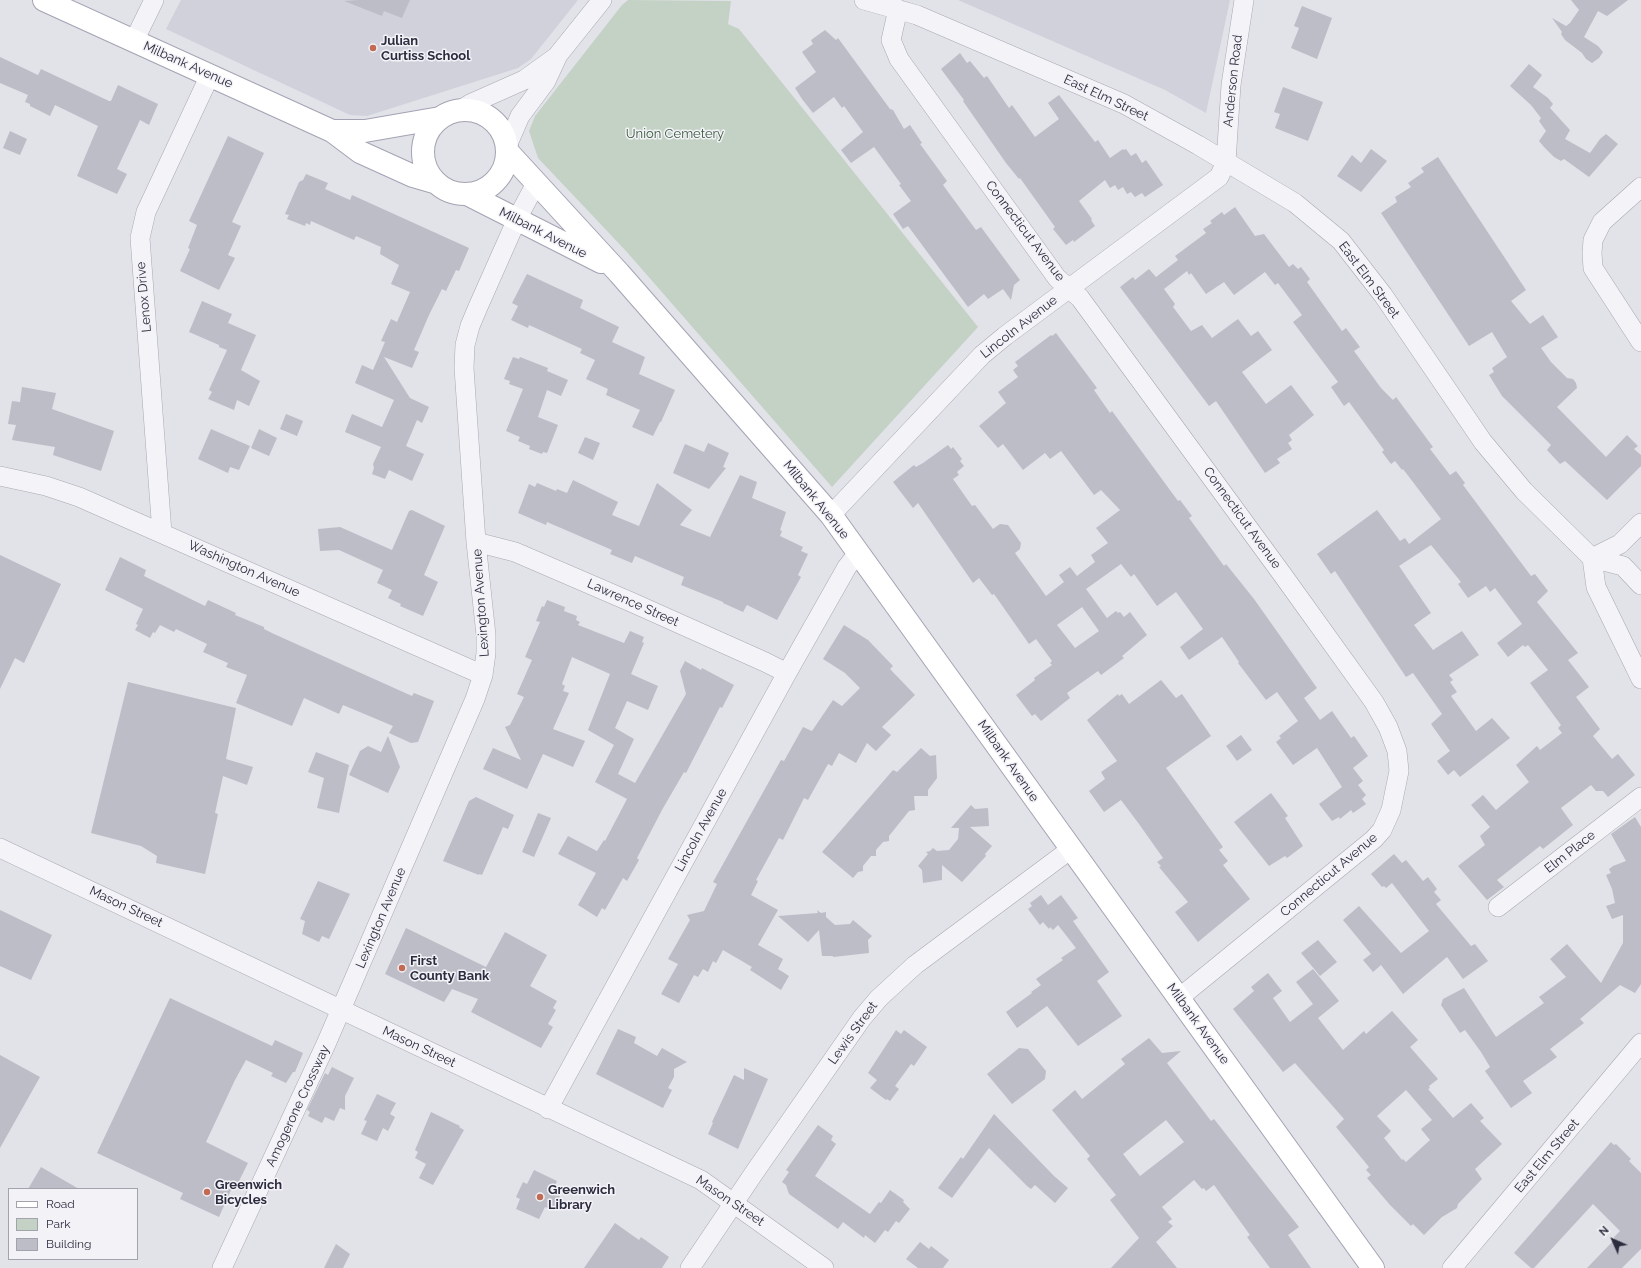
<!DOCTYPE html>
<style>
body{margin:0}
#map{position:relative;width:1641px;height:1268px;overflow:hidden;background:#e2e2e9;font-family:Raleway,sans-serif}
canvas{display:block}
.legend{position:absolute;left:8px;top:1188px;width:130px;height:72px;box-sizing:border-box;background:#f2f2f7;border:1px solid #a3a3ad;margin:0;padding:5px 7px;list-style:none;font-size:12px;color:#2c2c3f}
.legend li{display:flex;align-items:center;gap:8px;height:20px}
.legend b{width:20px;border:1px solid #a3a3ad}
.north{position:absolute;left:1593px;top:1220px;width:40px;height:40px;-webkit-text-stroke:3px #f2f2f7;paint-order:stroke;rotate:315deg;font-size:11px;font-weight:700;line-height:16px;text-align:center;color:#2c2c3f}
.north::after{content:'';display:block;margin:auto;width:14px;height:18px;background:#2c2c3f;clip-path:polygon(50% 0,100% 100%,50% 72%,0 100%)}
</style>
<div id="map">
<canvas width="1641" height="1268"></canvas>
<ul class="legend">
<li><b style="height:5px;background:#fff"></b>Road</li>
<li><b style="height:11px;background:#c4d2c5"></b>Park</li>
<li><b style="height:11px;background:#bdbdc8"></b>Building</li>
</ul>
<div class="north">N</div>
</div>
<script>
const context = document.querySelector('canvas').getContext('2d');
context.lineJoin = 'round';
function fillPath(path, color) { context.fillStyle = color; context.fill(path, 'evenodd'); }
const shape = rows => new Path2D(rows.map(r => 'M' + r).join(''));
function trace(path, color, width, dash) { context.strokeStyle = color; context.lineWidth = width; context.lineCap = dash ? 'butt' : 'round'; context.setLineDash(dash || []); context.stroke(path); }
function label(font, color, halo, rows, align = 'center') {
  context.font = font + ' Raleway,sans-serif'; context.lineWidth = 3; context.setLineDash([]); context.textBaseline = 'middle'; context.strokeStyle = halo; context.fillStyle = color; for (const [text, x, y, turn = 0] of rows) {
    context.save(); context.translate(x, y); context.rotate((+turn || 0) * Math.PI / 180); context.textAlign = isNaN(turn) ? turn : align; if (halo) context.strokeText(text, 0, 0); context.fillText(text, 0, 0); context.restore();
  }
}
fillPath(shape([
 [181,0,578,0,531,59,518,68,367,116,350,115,166,29],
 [958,0,1230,0,1206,113,1165,90]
]), '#d0d1db');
fillPath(shape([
 [628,0,731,1,728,24,739,29,978,327,832,487,626,251,538,158,529,131,535,116,622,5]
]), '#c4d2c5');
fillPath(shape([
 [359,0,410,0,402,18,384,11,382,16,344,1],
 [1571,0,1628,0,1607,16,1598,11,1584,37,1598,46,1603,52,1599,58,1592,63,1586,59,1582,53,1565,40,1561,34,1562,32,1552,18,1566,26,1570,23,1579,10],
 [1302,6,1332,18,1317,59,1291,48,1299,28,1294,26],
 [825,30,836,40,838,38,890,109,893,110,904,129,910,125,922,143,920,144,947,181,943,185,976,230,981,227,1020,280,1014,285,1011,300,1003,289,988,299,984,294,968,307,908,226,903,229,893,214,911,201,899,185,901,184,874,147,851,163,841,150,863,132,844,106,842,108,834,97,813,113,802,99,795,88,816,72,802,52,813,44,811,40],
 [960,53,967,63,970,61,984,78,987,76,1009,108,1012,105,1035,137,1059,119,1048,103,1059,95,1095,142,1098,140,1110,158,1123,149,1124,150,1126,149,1131,156,1136,153,1142,163,1146,160,1163,185,1145,197,1142,193,1135,197,1131,192,1127,194,1123,187,1118,190,1115,185,1110,188,1105,180,1079,201,1092,219,1091,220,1095,226,1074,242,1073,240,1066,245,1053,229,1055,227,1020,178,1019,179,1006,163,963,101,964,100,941,69],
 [0,57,38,75,41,69,109,101,111,101,118,85,158,104,149,125,140,120,117,169,127,174,117,194,77,176,98,126,55,105,50,116,30,106,30,104,25,102,28,95,0,83],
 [1529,64,1542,75,1533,87,1548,98,1553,104,1550,108,1570,130,1565,139,1590,153,1600,139,1606,134,1618,144,1589,177,1564,159,1561,161,1554,157,1544,147,1539,141,1546,131,1539,121,1541,118,1531,105,1510,86],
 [1283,87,1323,102,1308,141,1275,128,1280,114,1274,112],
 [10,131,27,139,20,155,3,148],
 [228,136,264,153,232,222,241,226,228,255,235,258,219,290,180,271,190,249,188,248,197,225,189,221],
 [1371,149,1387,161,1361,192,1337,176,1352,155,1361,163],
 [1438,157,1526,290,1511,301,1530,324,1543,315,1558,337,1541,348,1551,362,1567,378,1573,379,1576,383,1577,388,1557,407,1606,457,1627,435,1638,446,1634,449,1641,455,1641,466,1607,500,1565,461,1560,464,1547,450,1551,445,1502,396,1489,375,1494,372,1492,368,1507,357,1492,332,1469,346,1381,213,1397,202,1395,197,1411,187,1408,183,1424,172,1421,168],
 [306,174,328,183,325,189,350,200,352,195,469,248,459,271,456,270,446,291,442,289,429,315,414,350,419,352,412,368,384,357,410,398,429,407,422,423,417,420,406,446,424,454,412,481,389,470,385,479,372,474,374,468,373,464,381,447,345,432,352,414,382,427,394,400,355,383,362,365,373,370,385,342,381,341,391,319,397,322,410,292,391,284,399,265,380,254,381,247,356,236,354,240,311,221,310,225,306,223,305,226,287,219,289,215,285,214,299,182,303,180],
 [1235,207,1255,236,1264,234,1289,267,1293,264,1298,269,1301,267,1310,279,1307,282,1342,331,1346,328,1360,347,1354,351,1381,388,1393,400,1396,397,1433,447,1430,449,1450,475,1456,471,1465,483,1463,485,1531,576,1535,574,1548,591,1537,602,1578,653,1568,660,1589,687,1576,697,1600,729,1593,736,1612,759,1618,754,1635,775,1608,797,1603,791,1596,791,1591,785,1561,808,1573,825,1543,849,1540,846,1497,880,1504,887,1487,900,1458,866,1485,845,1480,836,1490,827,1471,805,1483,795,1496,810,1529,782,1516,765,1537,746,1540,750,1562,733,1558,728,1561,725,1530,683,1548,670,1528,645,1525,647,1523,645,1508,657,1497,643,1522,624,1495,588,1490,592,1486,586,1468,598,1458,584,1461,582,1431,545,1399,566,1431,613,1414,625,1433,650,1462,631,1479,655,1449,675,1453,680,1450,682,1457,692,1451,696,1476,731,1492,718,1510,738,1460,777,1454,770,1448,775,1437,761,1450,751,1431,724,1442,714,1413,673,1406,677,1335,571,1331,574,1317,554,1377,510,1400,541,1405,538,1409,544,1441,519,1403,469,1402,470,1395,461,1391,464,1382,452,1384,450,1349,402,1344,406,1331,387,1338,382,1293,322,1302,315,1278,283,1275,285,1265,272,1234,295,1224,282,1206,294,1191,273,1189,275,1187,271,1164,289,1175,304,1173,307,1191,331,1202,325,1212,338,1238,319,1251,336,1258,331,1272,350,1242,372,1266,404,1291,385,1314,415,1289,435,1292,440,1288,443,1292,449,1277,459,1280,463,1265,473,1216,401,1209,406,1120,287,1133,277,1135,280,1149,269,1156,277,1178,260,1175,256,1206,233,1203,229,1212,223,1210,221,1222,212,1224,215],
 [527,274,583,300,580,308,619,327,612,342,645,357,639,374,675,390,661,422,660,422,653,436,632,427,640,410,606,395,608,389,586,379,595,360,580,353,582,349,529,325,528,328,511,320,518,306,512,303],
 [202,301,232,314,228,323,256,335,241,370,260,381,249,406,237,400,234,410,208,399,212,392,209,390,227,350,219,347,219,345,189,332],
 [1056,333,1097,388,1094,390,1110,413,1112,411,1178,501,1180,500,1192,516,1189,518,1224,566,1226,564,1254,599,1317,688,1304,698,1320,720,1332,711,1351,738,1354,736,1368,756,1353,768,1363,781,1358,785,1366,795,1362,799,1366,804,1353,813,1351,810,1340,819,1339,817,1332,821,1319,804,1342,787,1317,748,1293,765,1276,742,1281,738,1279,736,1298,721,1277,692,1266,700,1238,663,1239,662,1222,637,1189,660,1180,647,1203,629,1176,592,1157,606,1134,574,1131,577,1121,564,1086,589,1107,618,1116,611,1118,613,1120,612,1124,617,1130,612,1147,635,1122,656,1124,658,1101,675,1098,671,1067,693,1070,698,1041,721,1035,714,1032,716,1016,695,1035,680,1034,678,1052,665,1050,663,1052,661,1036,639,1029,644,994,594,992,595,979,578,973,583,918,503,913,508,893,482,914,465,916,467,923,463,948,445,951,449,953,447,962,459,960,461,964,466,957,472,959,475,953,479,972,506,975,505,993,529,1000,524,1008,525,1021,543,1020,549,1015,553,1046,596,1064,582,1059,575,1070,567,1077,576,1095,562,1091,555,1108,543,1096,528,1120,510,1101,490,1094,495,1061,451,1050,459,1045,453,1023,470,1003,444,998,448,979,426,1006,403,998,392,1018,377,1013,370,1018,366,1015,362,1051,335,1052,336],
 [1082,607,1099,631,1075,648,1057,625],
 [513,357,519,359,520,357,548,368,547,371,568,380,561,396,547,390,538,417,558,425,547,453,543,452,542,454,529,449,530,446,518,441,520,437,506,431,523,389,509,384,510,381,504,379],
 [22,387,56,393,52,409,114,431,101,471,53,455,55,447,12,440,16,425,8,424,12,401,20,402],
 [286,414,303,421,297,436,280,429],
 [211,429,250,446,239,470,230,467,228,473,198,459],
 [259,429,277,438,269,456,251,448],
 [585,437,600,443,593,460,578,453],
 [708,443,729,453,723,467,726,468,709,489,673,473,685,444,704,452],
 [740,475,757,482,752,498,786,512,780,530,782,531,780,536,803,547,801,551,808,554,798,575,801,577,777,620,747,605,743,612,723,603,723,602,681,585,684,577,635,556,632,563,610,554,612,550,547,522,546,525,518,513,529,484,535,487,537,483,556,491,557,489,567,493,573,480,618,502,612,515,639,526,657,483,692,510,680,525,710,537],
 [412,510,445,526,424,575,438,582,423,616,400,606,401,604,388,598,392,590,377,583,383,570,339,550,320,551,318,529,340,527,392,550,409,511],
 [0,555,61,584,24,663,15,658,0,689],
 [120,557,146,570,144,576,205,606,208,600,236,613,235,615,264,627,264,629,274,634,412,696,414,693,434,701,418,742,411,743,389,733,393,726,343,705,339,714,304,698,292,726,236,703,247,675,226,667,228,663,203,652,207,644,176,629,174,632,160,625,155,633,153,632,150,638,135,630,138,625,136,624,143,609,105,590],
 [547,600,565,607,564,611,577,616,576,620,580,622,578,625,624,643,630,631,644,637,642,642,644,643,631,674,658,686,648,710,627,701,615,728,634,739,618,774,635,783,686,694,680,671,685,661,701,670,702,668,734,685,722,708,720,707,686,773,684,772,662,810,637,858,639,860,627,881,623,878,605,910,602,908,597,917,578,905,596,873,558,854,568,836,597,851,604,840,605,841,627,799,595,782,614,745,588,730,610,674,572,657,562,684,565,686,563,691,569,693,553,729,585,741,573,767,543,754,527,789,483,769,493,748,521,760,505,727,510,725,524,697,517,694,532,660,525,657,540,622,536,621,542,606,544,607],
 [844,625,868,640,893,666,890,669,915,695,882,727,891,735,876,751,867,743,856,763,839,753,832,766,828,764,808,800,804,798,783,840,779,838,756,880,758,881,751,895,778,910,758,945,783,959,778,969,789,976,781,990,750,970,752,967,723,950,716,963,713,961,708,972,703,969,698,977,694,975,679,1003,661,994,678,964,668,959,690,920,687,915,704,911,717,884,713,882,781,760,784,761,803,727,812,731,833,700,842,706,860,688,845,673,823,659],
 [1161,680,1176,698,1182,694,1211,736,1166,768,1223,847,1219,850,1228,861,1223,865,1250,899,1198,942,1175,912,1188,902,1159,867,1161,866,1157,862,1163,858,1139,824,1121,800,1104,812,1089,791,1105,779,1101,772,1117,761,1087,720,1118,694,1119,696,1122,694,1129,704],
 [128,682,236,708,226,759,253,767,247,785,223,776,215,813,218,814,205,874,156,863,157,856,141,846,91,833],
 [1241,735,1252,750,1237,761,1226,746],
 [388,736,400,767,388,793,349,775,360,751,368,746,381,752],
 [921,748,930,756,936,755,937,778,928,790,928,796,914,796,915,810,909,811,889,836,889,841,883,842,876,850,876,856,871,856,863,866,863,871,858,872,853,878,822,852,893,770,897,772],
 [316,752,349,765,339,813,317,808,324,778,308,772],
 [1271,793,1288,816,1285,818,1303,846,1287,858,1285,856,1269,866,1234,822],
 [476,797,514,815,508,829,503,827,482,875,479,874,479,875,443,861,469,801],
 [971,805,975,809,988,808,989,826,970,827,992,846,985,854,986,856,962,882,942,865,942,880,923,883,922,870,918,866,928,854,926,852,930,851,933,848,937,851,949,850,958,839,959,828,951,828],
 [538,813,551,818,534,857,522,852],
 [1635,817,1641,827,1641,984,1635,993,1620,985,1580,1019,1584,1023,1550,1049,1557,1057,1523,1081,1532,1093,1511,1108,1485,1071,1490,1067,1481,1052,1465,1030,1460,1033,1441,1005,1443,999,1464,988,1496,1037,1544,1003,1539,997,1566,977,1550,959,1567,944,1601,983,1623,943,1623,915,1612,919,1606,906,1615,903,1612,889,1606,875,1611,873,1609,869,1613,866,1626,861,1611,834],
 [1394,854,1402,863,1406,860,1423,881,1428,877,1437,889,1434,892,1441,900,1436,904,1471,946,1475,944,1488,961,1463,979,1447,957,1403,994,1381,965,1373,972,1363,960,1371,954,1343,920,1359,906,1401,953,1429,931,1392,883,1386,888,1384,886,1382,887,1371,874],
 [318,881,350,894,329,939,322,936,319,942,302,934,305,921,300,919],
 [1041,895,1048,905,1061,895,1078,918,1073,921,1109,972,1097,981,1122,1016,1078,1046,1047,1006,1017,1028,1006,1012,1032,993,1031,992,1041,985,1036,979,1063,960,1061,958,1076,948,1058,925,1053,930,1050,927,1049,929,1043,922,1040,925,1028,909,1032,906,1030,903],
 [0,910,52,935,31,980,0,966],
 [817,910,821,913,826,912,826,917,835,925,850,924,853,920,872,936,868,940,869,953,833,957,833,956,822,956,819,930,808,942,778,916,818,913],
 [406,928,486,967,505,932,547,955,530,986,557,1001,553,1008,556,1010,548,1024,553,1027,541,1048,471,1012,478,999,452,989,444,1002,385,974],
 [1318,940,1337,962,1320,976,1301,953],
 [1313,969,1339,1001,1318,1018,1343,1050,1364,1031,1366,1034,1392,1011,1418,1040,1410,1047,1438,1079,1429,1086,1430,1088,1428,1089,1453,1118,1471,1103,1484,1118,1480,1121,1502,1144,1475,1169,1482,1179,1458,1204,1457,1208,1442,1217,1424,1235,1413,1224,1411,1226,1390,1205,1367,1178,1371,1175,1366,1170,1369,1167,1336,1127,1344,1119,1295,1063,1283,1072,1233,1009,1254,991,1251,987,1268,973,1282,991,1273,998,1290,1022,1313,1004,1296,982],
 [1406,1090,1432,1120,1421,1129,1430,1140,1406,1162,1403,1159,1402,1160,1384,1138,1391,1131,1377,1116],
 [170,998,272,1046,275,1040,303,1053,295,1072,293,1072,286,1083,271,1076,273,1073,246,1060,235,1080,206,1142,248,1163,238,1183,235,1181,219,1217,180,1199,183,1193,97,1153],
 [618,1029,636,1037,634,1043,657,1056,662,1048,687,1062,674,1069,674,1077,668,1088,672,1090,663,1108,596,1074],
 [896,1030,901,1034,904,1030,927,1047,914,1066,911,1064,895,1086,899,1089,890,1101,887,1099,886,1100,870,1088,877,1080,868,1073],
 [1149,1038,1162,1053,1181,1051,1167,1063,1211,1121,1214,1119,1299,1227,1288,1235,1311,1268,1270,1268,1247,1237,1250,1235,1214,1185,1206,1191,1204,1188,1202,1189,1194,1180,1162,1207,1172,1219,1168,1222,1173,1226,1156,1242,1177,1268,1111,1268,1139,1238,1110,1200,1116,1195,1087,1159,1090,1156,1052,1110,1075,1090,1082,1099,1125,1064,1121,1059],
 [1166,1120,1184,1142,1140,1176,1123,1154],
 [1019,1048,1028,1049,1046,1071,1045,1079,1012,1104,987,1074],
 [0,1055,40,1077,0,1148],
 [332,1067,354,1078,345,1096,345,1110,340,1108,334,1121,325,1117,322,1123,308,1116,310,1112,307,1110,325,1073,328,1075],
 [744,1068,768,1079,738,1149,708,1134,713,1123,712,1122,734,1075,744,1080],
 [377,1094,396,1103,390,1114,395,1117,388,1131,383,1128,377,1141,361,1134,367,1121,364,1120],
 [431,1112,460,1126,459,1127,464,1130,433,1185,419,1178,426,1164,415,1158,418,1152,415,1150],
 [994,1114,1054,1176,1068,1188,1055,1203,1035,1185,1031,1189,1027,1186,989,1148,952,1198,938,1188,961,1157,963,1159],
 [818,1125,833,1136,831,1140,836,1144,815,1176,870,1214,879,1202,881,1203,890,1190,904,1200,903,1202,910,1209,899,1223,896,1221,888,1232,885,1230,875,1243,865,1235,864,1238,843,1222,838,1229,789,1194,786,1185,782,1182,789,1172,786,1170],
 [1611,1142,1614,1145,1616,1144,1631,1159,1629,1161,1641,1173,1641,1249,1622,1268,1587,1268,1615,1239,1614,1237,1620,1231,1593,1204,1534,1268,1531,1268,1514,1253],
 [41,1167,79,1189,28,1189],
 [534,1170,557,1181,552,1192,560,1196,553,1210,545,1207,539,1219,516,1209,520,1199,516,1197,523,1182,527,1184],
 [615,1223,639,1240,641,1237,669,1257,662,1268,584,1268],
 [920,1242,929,1249,931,1246,949,1260,943,1268,918,1268,906,1259],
 [336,1244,350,1254,343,1268,324,1268]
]), '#bdbdc8');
const minor = shape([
 [864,0,917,15,1124,104,1198,145,1295,203,1341,241,1383,295,1483,442,1524,491,1592,558,1596,587,1641,679],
 [898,9,891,40,899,59,1057,278,1080,298,1282,574,1374,702,1388,727,1397,751,1399,771,1391,810,1382,830,1374,839,1179,998],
 [134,41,154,0],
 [462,109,470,104,524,80,556,57],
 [507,146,520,116,546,81,558,55,602,0],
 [1641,187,1602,222,1593,240,1592,253,1593,268,1641,342],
 [0,476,46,486,79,497,483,675],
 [831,515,982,355,1005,336,1219,177,1226,162,1231,85,1244,0],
 [162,533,140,238,146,212,210,75],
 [476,542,515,552,631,602,765,662,787,673],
 [1592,558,1620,544,1641,523],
 [1592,558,1623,566,1641,585],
 [0,848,701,1180,824,1268],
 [1498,907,1641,797],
 [548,1109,787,673,847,567,858,553],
 [222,1268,326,1044,475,699,483,675,486,653,486,635,476,542,464,368,465,345,470,326,478,307,517,219,533,189,534,182],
 [690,1268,754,1173,862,1018,879,998,915,965,1071,849],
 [1452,1268,1641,1043]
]);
const major = shape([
 [44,0,332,131,360,152,413,176,437,183],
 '423 152a42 42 0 1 1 84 0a42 42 0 1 1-84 0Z',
 [332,131,365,131,440,118],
 [507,151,619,273,831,515,1373,1268],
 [467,194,601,262]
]);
trace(minor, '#a8a8b3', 20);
trace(major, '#a3a3b4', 24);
trace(minor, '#f4f4f8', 19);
trace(major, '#fff', 22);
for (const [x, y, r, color] of [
 [373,48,4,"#c16a54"],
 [402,968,4,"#c16a54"],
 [207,1192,4,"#c16a54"],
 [540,1197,4,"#c16a54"]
]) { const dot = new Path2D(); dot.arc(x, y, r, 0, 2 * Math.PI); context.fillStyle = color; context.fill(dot); trace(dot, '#f2f2f7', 1.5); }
label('bold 13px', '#2c2c3f', '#f2f2f7', [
 ["Julian",381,41],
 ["Curtiss School",381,56],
 ["First",410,961],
 ["County Bank",410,976],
 ["Greenwich",215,1185],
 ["Bicycles",215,1200],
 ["Greenwich",548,1190],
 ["Library",548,1205]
], 'left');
label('13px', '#2c2c3f', '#f2f2f7', [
 ["Milbank Avenue",188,65,24],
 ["Anderson Road",1233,81,-84],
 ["East Elm Street",1106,98,25],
 ["Connecticut Avenue",1025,231,53],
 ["Milbank Avenue",543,233,27],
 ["East Elm Street",1369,280,53],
 ["Lenox Drive",144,297,-95],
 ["Lincoln Avenue",1019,327,-38],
 ["Milbank Avenue",816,500,51],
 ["Connecticut Avenue",1242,518,54],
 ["Washington Avenue",244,569,24],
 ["Lexington Avenue",481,603,-94],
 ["Lawrence Street",633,603,24],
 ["Milbank Avenue",1008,761,55],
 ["Lincoln Avenue",701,830,-61],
 ["Elm Place",1570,852,-38],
 ["Connecticut Avenue",1329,875,-40],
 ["Mason Street",126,907,25],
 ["Lexington Avenue",381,918,-67],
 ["Milbank Avenue",1198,1024,54],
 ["Lewis Street",853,1033,-54],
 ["Mason Street",419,1047,25],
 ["Amogerone Crossway",298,1106,-65],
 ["East Elm Street",1547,1156,-50],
 ["Mason Street",730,1201,34]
]);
label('13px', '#3b5a40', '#f2f2f7', [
 ["Union Cemetery",675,134]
]);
</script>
